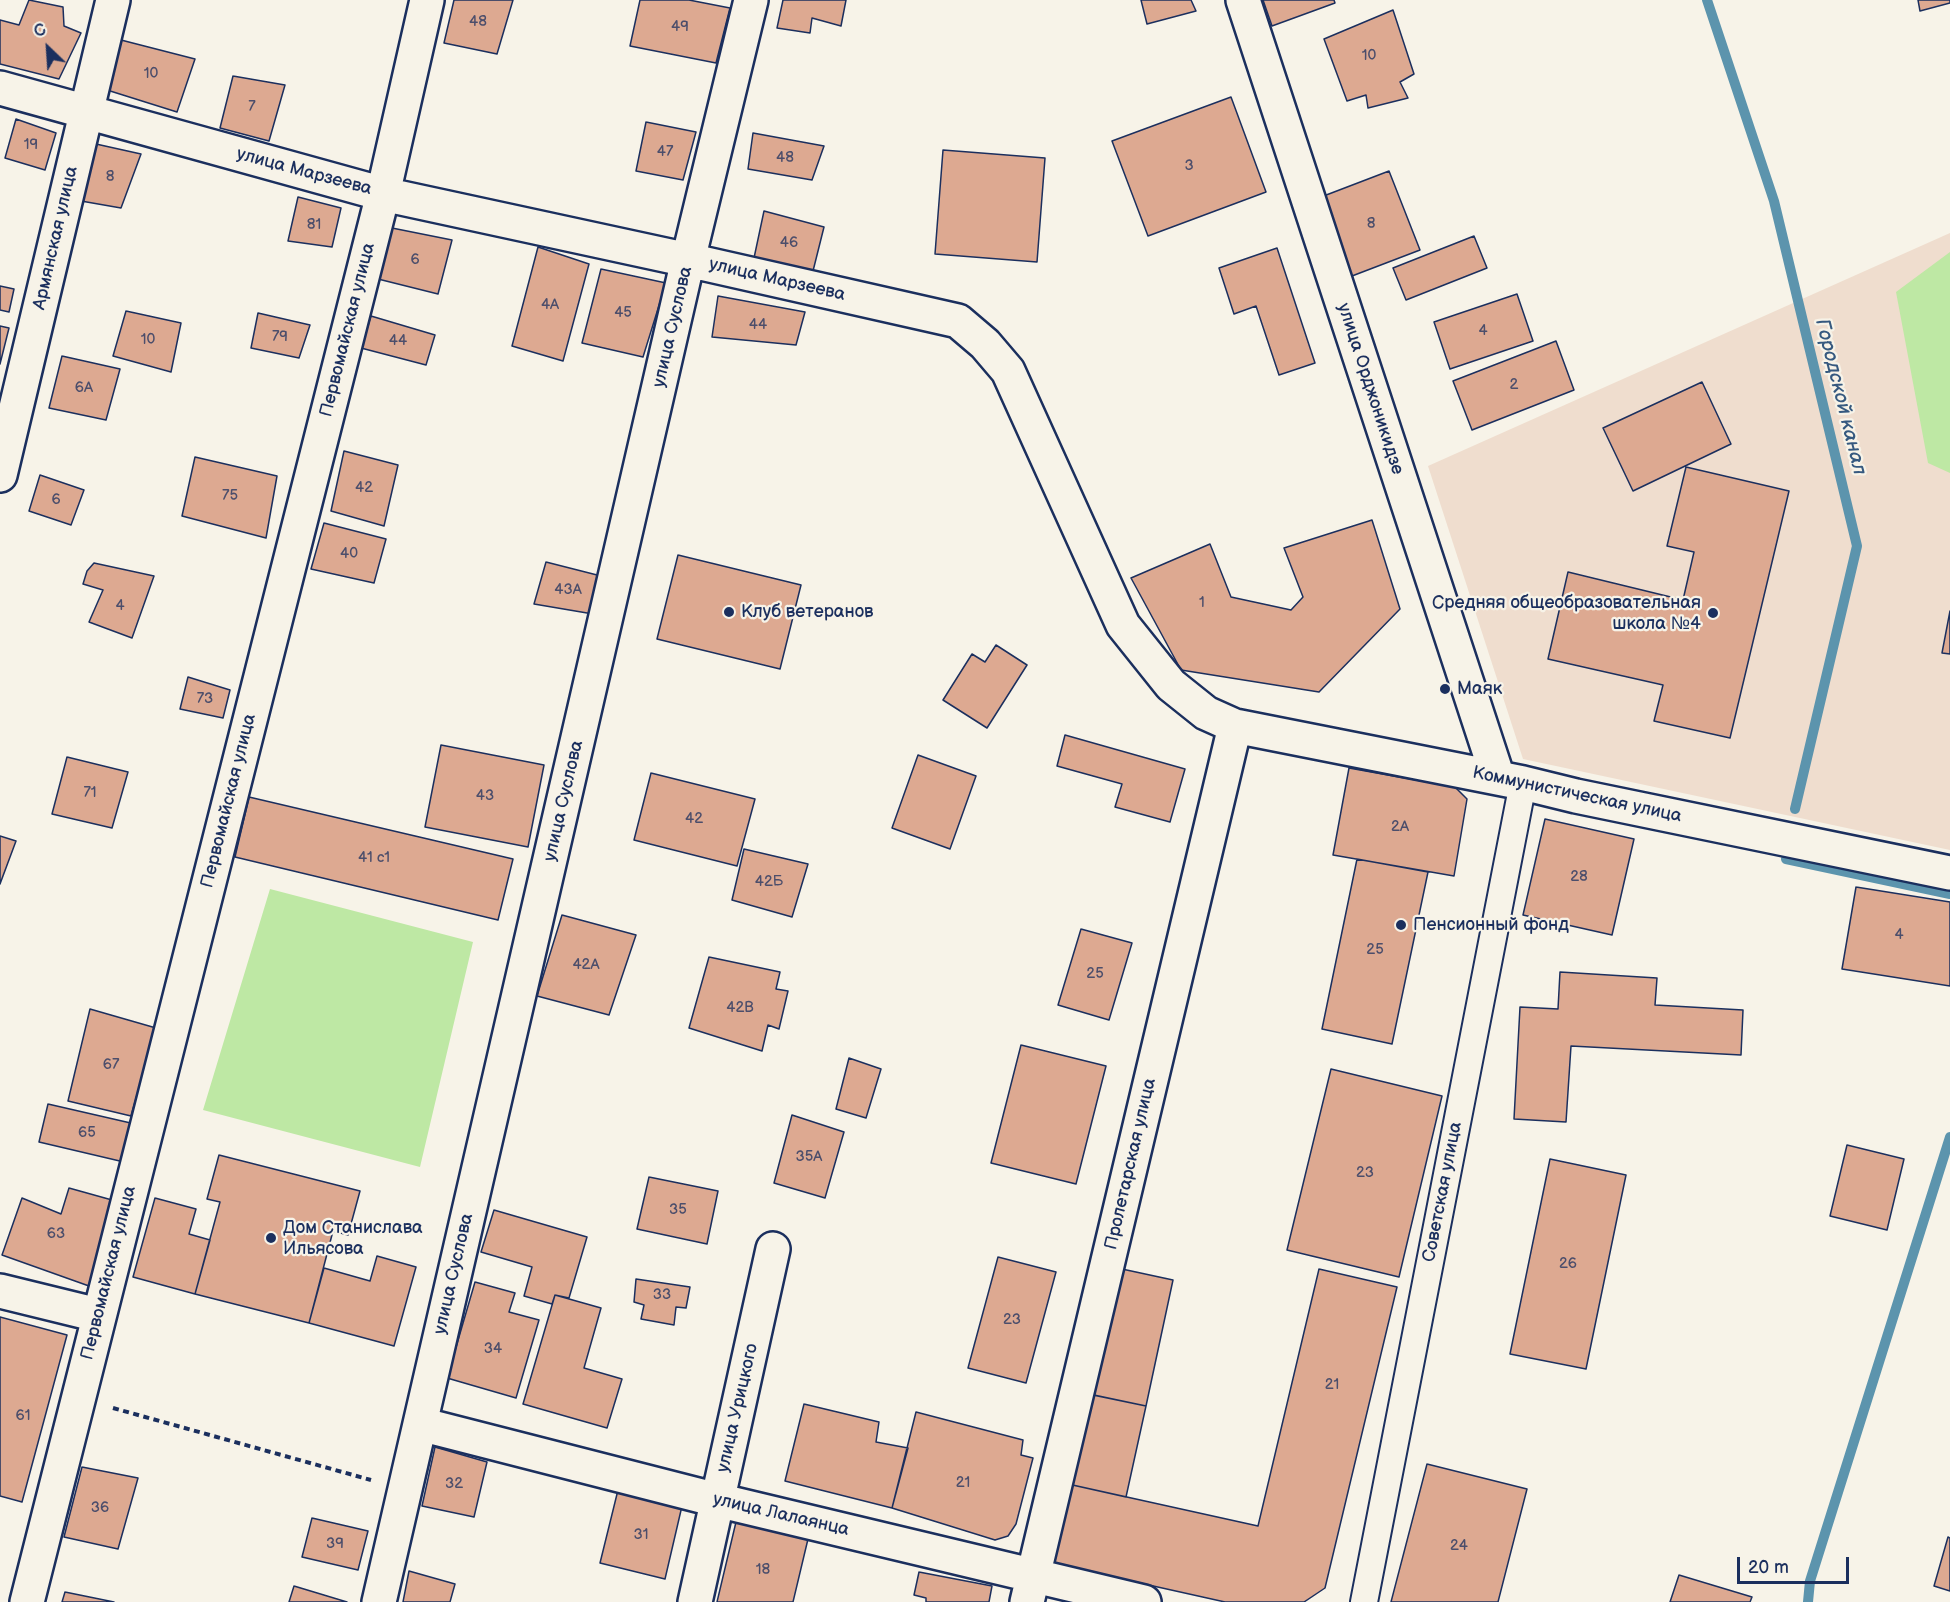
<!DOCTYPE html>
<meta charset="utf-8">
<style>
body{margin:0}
#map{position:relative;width:1950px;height:1602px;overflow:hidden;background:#f7f3e8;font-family:"Balsamiq Sans",sans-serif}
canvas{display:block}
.north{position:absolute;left:18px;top:18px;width:60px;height:60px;-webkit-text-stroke:4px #f7f3e8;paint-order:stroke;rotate:335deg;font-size:16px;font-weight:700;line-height:24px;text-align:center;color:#1b2f5e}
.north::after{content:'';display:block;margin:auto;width:21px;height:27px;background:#1b2f5e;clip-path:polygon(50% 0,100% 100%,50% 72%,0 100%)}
.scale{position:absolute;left:1737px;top:1557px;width:112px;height:27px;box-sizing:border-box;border:3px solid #1b2f5e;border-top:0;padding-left:8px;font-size:18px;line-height:21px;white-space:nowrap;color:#1b2f5e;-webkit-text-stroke:4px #f7f3e8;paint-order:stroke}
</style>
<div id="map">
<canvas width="1950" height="1602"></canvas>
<div class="north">С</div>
<div class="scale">20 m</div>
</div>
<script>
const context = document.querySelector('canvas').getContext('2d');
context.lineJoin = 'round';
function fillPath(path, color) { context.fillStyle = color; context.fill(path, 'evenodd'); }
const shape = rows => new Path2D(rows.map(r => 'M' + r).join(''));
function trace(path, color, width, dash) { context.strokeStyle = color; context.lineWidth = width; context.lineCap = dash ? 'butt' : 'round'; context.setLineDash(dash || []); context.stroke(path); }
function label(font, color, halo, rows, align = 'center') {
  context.font = font + ' "Balsamiq Sans",sans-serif'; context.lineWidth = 4.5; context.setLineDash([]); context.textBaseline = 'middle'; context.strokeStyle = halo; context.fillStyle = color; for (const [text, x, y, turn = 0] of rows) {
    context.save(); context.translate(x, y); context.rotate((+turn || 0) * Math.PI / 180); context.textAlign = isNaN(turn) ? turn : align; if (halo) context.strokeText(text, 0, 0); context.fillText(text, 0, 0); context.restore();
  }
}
fillPath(shape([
 [1950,233,1950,850,1523,759,1428,466]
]), '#efddce');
fillPath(shape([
 [1950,252,1950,473,1928,463,1896,292],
 [270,889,473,942,420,1167,203,1110]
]), '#bee8a4');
trace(shape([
 [1707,0,1774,201,1857,546,1795,809],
 [1786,859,1950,894],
 [1808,1602,1810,1581,1950,1137]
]), '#5c94ad', 10);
const building = shape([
 [29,0,63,7,64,26,81,33,59,79,0,64,0,20,19,25,29,0],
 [454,0,513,0,497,54,444,43,454,0],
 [640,0,689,0,730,8,716,63,630,46,640,0],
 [783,0,846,0,841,26,812,18,810,33,777,28,783,0],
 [1141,0,1191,0,1196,11,1147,24,1141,0],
 [1263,0,1334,0,1335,3,1272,26,1263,0],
 [1918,0,1950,0,1950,3,1920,11,1918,0],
 [1393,10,1414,74,1400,82,1408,98,1368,108,1366,95,1347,101,1324,39,1393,10],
 [121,40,195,59,177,112,107,90,121,40],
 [233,76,285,85,269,141,220,128,233,76],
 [1231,97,1266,192,1148,236,1112,141,1231,97],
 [16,119,56,133,45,170,5,158,16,119],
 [646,122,696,132,683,180,636,171,646,122],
 [753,133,824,146,812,180,748,169,753,133],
 [96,144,141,154,121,208,81,201,96,144],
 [943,150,1045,158,1037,262,935,254,943,150],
 [1389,171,1420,250,1352,276,1321,197,1389,171],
 [298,197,341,208,332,247,288,241,298,197],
 [764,211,824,227,813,271,754,258,764,211],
 [392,228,452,240,438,294,378,279,392,228],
 [1474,236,1487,268,1406,300,1393,268,1474,236],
 [538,247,589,264,563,361,512,346,538,247],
 [1277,248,1315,363,1279,375,1256,306,1234,314,1219,268,1277,248],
 [601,269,666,283,643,357,582,343,601,269],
 [0,286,14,289,9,312,0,310,0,286],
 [1517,294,1533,341,1450,369,1434,322,1517,294],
 [718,296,805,312,796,345,712,337,718,296],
 [126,311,181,323,171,372,113,356,126,311],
 [258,313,310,325,299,358,251,348,258,313],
 [371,316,435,335,426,365,361,348,371,316],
 [0,326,9,328,0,364,0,326],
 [1556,341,1574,390,1472,430,1453,381,1556,341],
 [62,356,120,369,106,420,49,408,62,356],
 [1702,382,1731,444,1633,491,1603,428,1702,382],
 [344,451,398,465,384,526,331,511,344,451],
 [195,457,277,476,266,538,182,516,195,457],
 [1686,467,1789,491,1730,738,1654,721,1663,685,1548,659,1568,572,1683,600,1694,552,1667,546,1686,467],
 [40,475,84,490,71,525,29,511,40,475],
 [1372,520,1400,609,1319,692,1181,670,1131,578,1210,544,1231,597,1291,610,1303,597,1284,548,1372,520],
 [324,523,386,539,374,583,311,569,324,523],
 [678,555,801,585,780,669,657,639,678,555],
 [546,562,601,576,593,614,534,604,546,562],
 [94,563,154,576,132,638,89,622,103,590,83,584,87,571,94,563],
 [1950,611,1950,654,1942,653,1950,611],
 [996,645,1027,665,987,728,943,700,972,654,985,662,996,645],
 [188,677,230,690,223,718,180,709,188,677],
 [1065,735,1185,769,1170,822,1115,807,1122,784,1057,766,1065,735],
 [441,745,544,765,528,847,425,827,441,745],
 [918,755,976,776,950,849,892,828,918,755],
 [67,757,128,772,112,828,52,814,67,757],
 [1349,768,1455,787,1467,799,1454,876,1333,855,1349,768],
 [651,773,755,799,737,866,634,840,651,773],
 [249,797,513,859,498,920,235,857,249,797],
 [1545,819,1634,839,1612,935,1523,915,1545,819],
 [0,836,16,841,0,884,0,836],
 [744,849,808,864,792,917,732,900,744,849],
 [1357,859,1428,872,1392,1044,1322,1029,1357,859],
 [1856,887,1950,902,1950,986,1842,969,1856,887],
 [562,915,636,935,609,1015,537,996,562,915],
 [1081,929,1132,943,1109,1020,1058,1005,1081,929],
 [709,957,780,972,776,989,788,991,779,1029,768,1025,762,1051,689,1028,709,957],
 [1560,972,1657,978,1655,1005,1743,1010,1741,1055,1571,1046,1566,1122,1514,1119,1520,1007,1558,1009,1560,972],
 [90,1009,156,1028,131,1116,68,1101,90,1009],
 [1021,1045,1106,1066,1076,1184,991,1163,1021,1045],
 [849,1058,881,1069,866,1118,836,1109,849,1058],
 [1331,1069,1442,1096,1399,1277,1287,1250,1331,1069],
 [48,1104,135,1124,124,1162,39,1142,48,1104],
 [792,1115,844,1132,825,1198,774,1183,792,1115],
 [1847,1145,1904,1159,1887,1230,1830,1216,1847,1145],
 [219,1155,360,1191,348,1235,333,1231,309,1323,195,1294,220,1202,207,1199,219,1155],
 [1550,1159,1626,1175,1586,1369,1510,1354,1550,1159],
 [649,1177,718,1191,707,1244,637,1229,649,1177],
 [69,1188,112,1200,89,1286,2,1255,22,1198,61,1214,69,1188],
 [155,1198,196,1209,189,1234,210,1240,195,1294,133,1277,155,1198],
 [494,1210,587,1237,569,1298,555,1295,552,1304,524,1296,532,1267,481,1252,494,1210],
 [377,1256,416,1267,394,1346,309,1323,324,1268,370,1281,377,1256],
 [998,1257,1056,1272,1026,1383,968,1368,998,1257],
 [1122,1269,1173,1280,1146,1406,1094,1395,1122,1269],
 [1319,1269,1397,1287,1325,1588,1304,1602,1225,1602,1050,1563,1068,1484,1258,1526,1319,1269],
 [636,1279,690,1287,686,1308,676,1307,674,1325,641,1319,644,1305,634,1302,636,1279],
 [475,1282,515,1293,509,1312,539,1320,516,1398,447,1378,475,1282],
 [555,1295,601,1308,584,1368,622,1379,607,1428,523,1404,555,1295],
 [0,1317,67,1335,22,1502,0,1496,0,1317],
 [1088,1394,1146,1406,1126,1497,1068,1484,1088,1394],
 [804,1404,879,1422,876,1442,908,1448,892,1508,785,1481,804,1404],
 [916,1412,1023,1440,1021,1455,1033,1458,1016,1524,1008,1536,995,1540,892,1508,916,1412],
 [435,1447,487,1462,474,1517,422,1506,435,1447],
 [1427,1464,1527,1489,1498,1602,1391,1602,1427,1464],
 [82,1467,138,1478,118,1549,64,1537,82,1467],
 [618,1490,682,1506,665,1579,600,1563,618,1490],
 [312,1518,368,1531,358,1570,302,1557,312,1518],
 [736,1522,808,1539,793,1602,717,1602,736,1522],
 [1948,1537,1950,1538,1950,1591,1934,1586,1948,1537],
 [409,1571,455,1584,450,1602,403,1602,409,1571],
 [919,1572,992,1586,989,1602,926,1602,926,1598,914,1595,919,1572],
 [1679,1575,1752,1597,1750,1602,1670,1602,1679,1575],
 [294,1586,347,1602,289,1602,294,1586],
 [65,1592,114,1602,62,1602,65,1592]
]);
fillPath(building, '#dda991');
trace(building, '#1b2f5e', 1.5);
const pedestrian = shape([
 [1364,1602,1523,783]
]);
const minor = shape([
 [1243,0,1498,778],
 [0,88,383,194,688,260,958,321,985,344,1008,371,1123,625,1171,685,1206,713,1235,726,1523,783,1576,796,1950,873],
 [0,475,113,0],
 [0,1291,98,1315],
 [420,1424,717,1500,1144,1602],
 [27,1602,383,194,427,0],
 [379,1602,688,260,751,0],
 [695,1602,773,1249],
 [1027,1602,1235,726]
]);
trace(pedestrian, '#1b2f5e', 30);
trace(minor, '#1b2f5e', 38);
trace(shape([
 [113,1408,371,1480]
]), '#1b2f5e', 4, [6, 4.5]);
trace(pedestrian, '#f7f3e8', 26);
trace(minor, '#f7f3e8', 33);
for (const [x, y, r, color] of [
 [729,612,6,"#1b2f5e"],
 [1713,613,6,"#1b2f5e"],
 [1445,689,6,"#1b2f5e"],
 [1401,925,6,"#1b2f5e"],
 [271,1238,6,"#1b2f5e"]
]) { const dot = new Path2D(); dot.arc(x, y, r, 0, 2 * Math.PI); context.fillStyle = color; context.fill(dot); trace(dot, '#f7f3e8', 2); }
label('15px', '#4c4e6b', null, [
 ["48",478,22],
 ["49",680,27],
 ["10",1369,56],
 ["10",151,74],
 ["7",252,107],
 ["19",31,145],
 ["47",665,152],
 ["48",785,158],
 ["3",1189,166],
 ["8",110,177],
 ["8",1371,224],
 ["81",314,225],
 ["46",789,243],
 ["6",415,260],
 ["4А",550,305],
 ["45",623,313],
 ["44",758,325],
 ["4",1483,331],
 ["79",280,337],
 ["10",148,340],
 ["44",398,341],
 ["2",1514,385],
 ["6А",84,388],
 ["42",364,488],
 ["75",230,496],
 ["6",56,500],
 ["40",349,554],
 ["43А",568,590],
 ["1",1202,603],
 ["4",120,606],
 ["73",205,699],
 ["71",90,793],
 ["43",485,796],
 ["42",694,819],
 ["2А",1400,827],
 ["41 с1",374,858],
 ["28",1579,877],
 ["42Б",769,882],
 ["4",1899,935],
 ["25",1375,950],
 ["42А",586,965],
 ["25",1095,974],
 ["42В",740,1008],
 ["67",111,1065],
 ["65",87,1133],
 ["35А",809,1157],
 ["23",1365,1173],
 ["35",678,1210],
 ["63",56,1234],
 ["26",1568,1264],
 ["33",662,1295],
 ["23",1012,1320],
 ["34",493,1349],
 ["21",1332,1385],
 ["61",23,1416],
 ["21",963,1483],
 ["32",454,1484],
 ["36",100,1508],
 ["31",641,1535],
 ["39",335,1544],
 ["24",1459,1546],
 ["18",763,1570]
]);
label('18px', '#1b2f5e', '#f7f3e8', [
 ["улица Марзеева",304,172,15],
 ["Армянская улица",56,238,-77],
 ["улица Марзеева",777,280,13],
 ["улица Суслова",673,327,-77],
 ["Первомайская улица",348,330,-76],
 ["улица Орджоникидзе",1370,389,72],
 ["Коммунистическая улица",1577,795,12],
 ["Первомайская улица",229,801,-76],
 ["улица Суслова",564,801,-77],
 ["Пролетарская улица",1131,1164,-77],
 ["Советская улица",1443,1192,-79],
 ["Первомайская улица",109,1273,-76],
 ["улица Суслова",454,1274,-77],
 ["улица Урицкого",738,1408,-77],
 ["улица Лалаянца",781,1515,13]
]);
label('18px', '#1b2f5e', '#f7f3e8', [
 ["Средняя общеобразовательная",1701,603,"right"],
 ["школа №4",1701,624,"right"],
 ["Клуб ветеранов",741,612],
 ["Маяк",1457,689],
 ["Пенсионный фонд",1413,925],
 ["Дом Станислава",283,1228],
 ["Ильясова",283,1249]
], 'left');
label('italic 20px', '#36597f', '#f7f3e8', [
 ["Городской канал",1840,397,76]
]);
</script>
